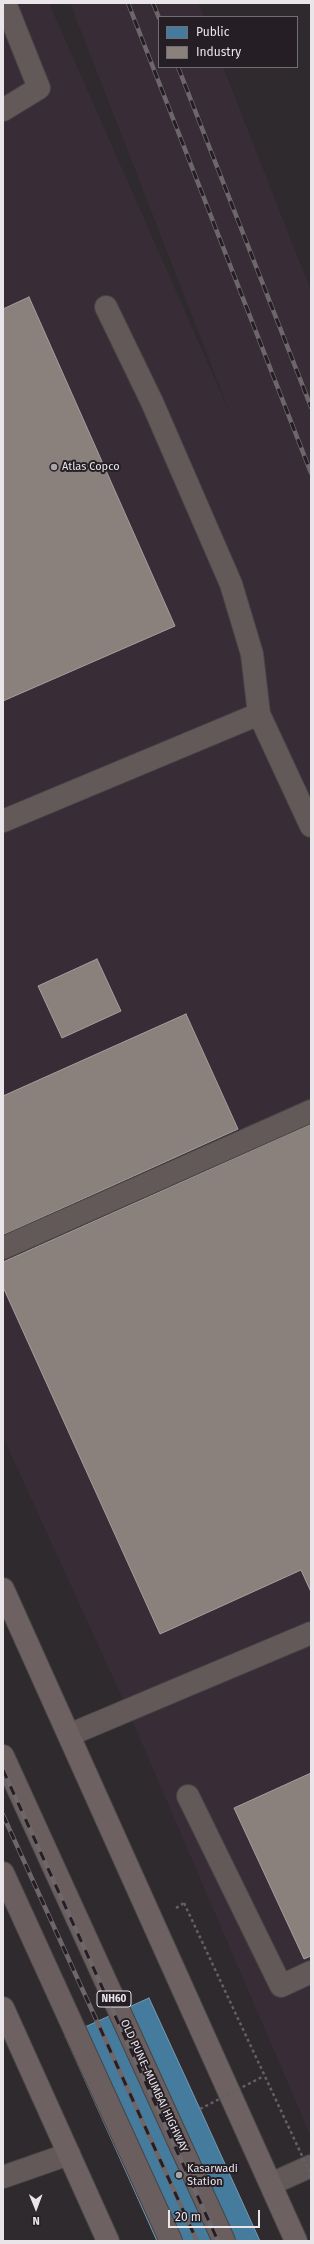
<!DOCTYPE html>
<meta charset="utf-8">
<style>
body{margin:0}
#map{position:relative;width:314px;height:2244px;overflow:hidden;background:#2e2a2e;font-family:"Fira Sans",sans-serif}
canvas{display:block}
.frame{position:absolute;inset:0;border:4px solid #e9e5e9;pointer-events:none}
.legend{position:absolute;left:158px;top:16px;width:140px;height:52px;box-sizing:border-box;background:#251f25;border:1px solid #736e73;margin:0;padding:5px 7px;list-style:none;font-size:12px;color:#e9e5e9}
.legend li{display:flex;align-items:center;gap:8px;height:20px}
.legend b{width:20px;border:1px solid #736e73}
.north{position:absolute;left:16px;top:2188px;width:40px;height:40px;-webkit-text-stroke:3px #251f25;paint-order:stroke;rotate:179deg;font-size:11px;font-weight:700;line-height:16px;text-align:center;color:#e9e5e9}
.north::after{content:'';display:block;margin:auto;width:14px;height:18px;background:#e9e5e9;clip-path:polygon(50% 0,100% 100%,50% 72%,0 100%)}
.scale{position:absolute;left:168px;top:2210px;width:92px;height:18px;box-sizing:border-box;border:2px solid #e9e5e9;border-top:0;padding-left:5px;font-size:12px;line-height:14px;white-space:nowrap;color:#e9e5e9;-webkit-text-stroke:3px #251f25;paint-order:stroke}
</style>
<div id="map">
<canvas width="314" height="2244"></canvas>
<div class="frame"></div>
<ul class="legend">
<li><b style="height:11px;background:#457b9d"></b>Public</li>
<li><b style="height:11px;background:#8a817c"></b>Industry</li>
</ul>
<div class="north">N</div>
<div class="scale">20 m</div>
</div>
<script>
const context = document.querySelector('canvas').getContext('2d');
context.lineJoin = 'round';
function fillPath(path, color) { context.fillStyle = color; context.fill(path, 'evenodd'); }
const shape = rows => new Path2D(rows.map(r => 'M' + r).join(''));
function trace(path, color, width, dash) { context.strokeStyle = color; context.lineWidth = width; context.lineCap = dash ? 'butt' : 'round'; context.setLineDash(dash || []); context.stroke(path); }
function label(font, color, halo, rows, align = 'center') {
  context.font = font + ' "Fira Sans",sans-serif'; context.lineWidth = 4; context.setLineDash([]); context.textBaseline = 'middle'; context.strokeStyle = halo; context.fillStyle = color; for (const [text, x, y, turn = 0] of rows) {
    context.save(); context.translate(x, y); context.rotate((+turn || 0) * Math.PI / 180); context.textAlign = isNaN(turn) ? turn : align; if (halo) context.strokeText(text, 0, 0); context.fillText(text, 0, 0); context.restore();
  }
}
fillPath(shape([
 [3,3,49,3,232,418,70,3,198,3,204,17,159,17,159,67,223,67,311,291,311,2137,126,1706,3,1437]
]), '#382d37');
const public = shape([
 [149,1998,200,2109,260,2241,157,2241,65,2036,149,1998]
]);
fillPath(public, '#457b9d');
trace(public, '#769bb4', 1);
const industry = shape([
 [29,297,175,626,3,701,3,309,29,297],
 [97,959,121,1011,62,1038,38,986,97,959],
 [186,1014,238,1129,3,1235,3,1096,186,1014],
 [311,1124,311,1592,301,1570,160,1634,3,1287,3,1262,311,1124],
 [311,1773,311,1956,304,1959,234,1808,311,1773]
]);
fillPath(industry, '#8a817c');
trace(industry, '#a69f9d', 1);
const minor = shape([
 [3,110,39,88,5,3],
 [106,307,152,402,231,584,252,654,259,714,311,826],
 [3,821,259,714],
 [3,1248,311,1111],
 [69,1735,311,1633],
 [188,1796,281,1986,311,1972],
 [3,2177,69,2154],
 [271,2184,311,2166]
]);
const major = shape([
 [3,1589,296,2241],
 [3,2008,108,2241]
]);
const highway = shape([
 [3,1756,224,2241],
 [3,1873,171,2241]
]);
trace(minor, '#474547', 24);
trace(major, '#474547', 24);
trace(highway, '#474547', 24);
trace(shape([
 [176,1908,184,1903]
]), '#666061', 2.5, [3, 3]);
trace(minor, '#635958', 22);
trace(major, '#6d6161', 22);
trace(highway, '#6a5e5e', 22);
const rail = shape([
 [128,3,311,473],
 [153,3,159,18],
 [178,67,311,407],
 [3,1770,218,2241],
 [3,1815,197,2241]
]);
trace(rail, '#6e676a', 4.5);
trace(rail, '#251f25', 3, [9]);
trace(shape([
 [184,1903,311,2175],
 [200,2109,264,2076]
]), '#666061', 2.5, [3, 3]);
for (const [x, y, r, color] of [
 [54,467,4,"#a8a4a8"],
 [179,2175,4,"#a8a4a8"]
]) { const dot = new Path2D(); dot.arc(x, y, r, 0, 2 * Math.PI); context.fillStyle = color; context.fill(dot); trace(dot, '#251f25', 1.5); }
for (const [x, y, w] of [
 [114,1999,34]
]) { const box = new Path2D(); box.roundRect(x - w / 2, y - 8, w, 16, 3); context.fillStyle = '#251f25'; context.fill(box); trace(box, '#e9e5e9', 1); }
label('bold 10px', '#e9e5e9', null, [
 ["NH60",114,1999]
]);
label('11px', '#e9e5e9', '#251f25', [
 ["Atlas Copco",62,467],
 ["Kasarwadi",187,2169],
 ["Station",187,2182]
], 'left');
label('11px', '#e9e5e9', '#251f25', [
 ["OLD PUNE–MUMBAI HIGHWAY",154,2086,65]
]);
</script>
